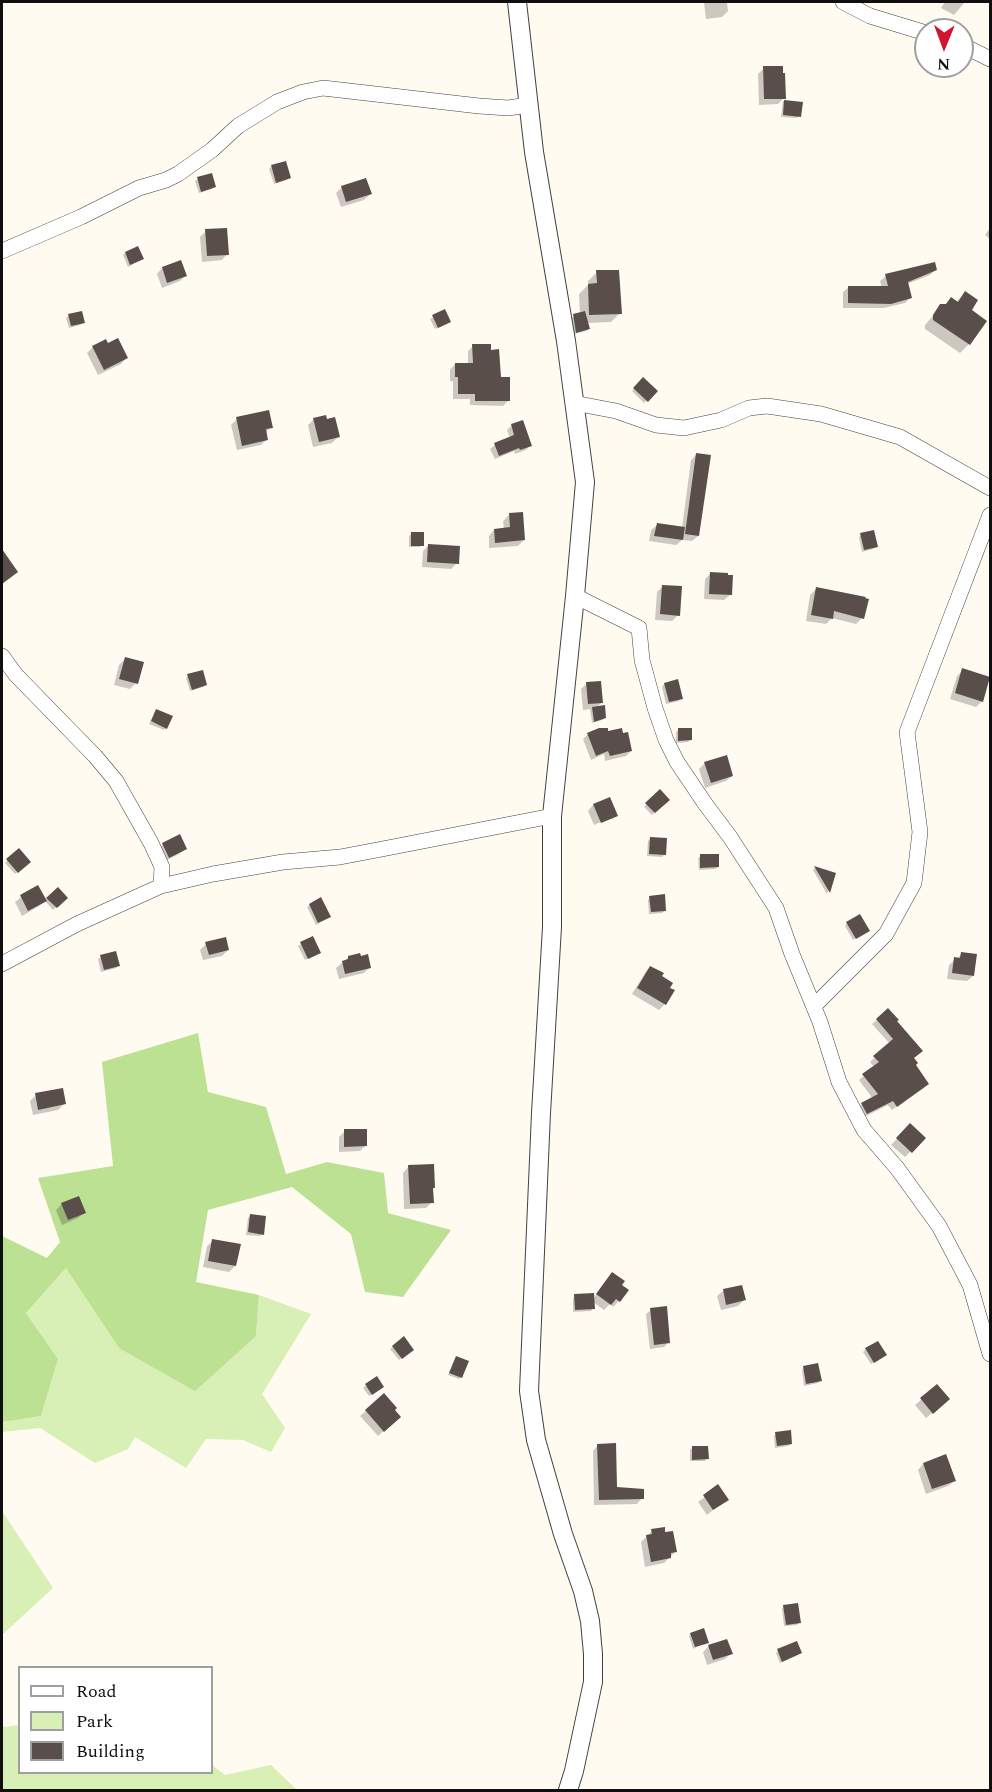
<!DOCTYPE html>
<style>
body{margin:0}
#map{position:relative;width:992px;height:1792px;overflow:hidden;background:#fffbf1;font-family:Spectral,serif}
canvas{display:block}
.frame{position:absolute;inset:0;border:3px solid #0f0f0f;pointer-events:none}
.legend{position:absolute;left:18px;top:1666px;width:195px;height:108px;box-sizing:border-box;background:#fff;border:2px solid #9f9f9f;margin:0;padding:8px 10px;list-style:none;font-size:18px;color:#0f0f0f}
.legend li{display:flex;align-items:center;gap:12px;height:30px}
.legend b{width:30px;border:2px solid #9f9f9f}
.north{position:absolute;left:914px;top:18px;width:60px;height:60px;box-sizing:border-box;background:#fff;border:2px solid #9f9f9f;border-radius:50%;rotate:181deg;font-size:16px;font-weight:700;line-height:24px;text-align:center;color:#0f0f0f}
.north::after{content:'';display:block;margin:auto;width:21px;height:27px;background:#d0162f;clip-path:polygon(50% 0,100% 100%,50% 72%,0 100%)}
</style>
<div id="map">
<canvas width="992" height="1792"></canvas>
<div class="frame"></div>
<ul class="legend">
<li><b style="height:8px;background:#fff"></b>Road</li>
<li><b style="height:16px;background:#d8efb5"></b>Park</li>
<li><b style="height:16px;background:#594e4a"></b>Building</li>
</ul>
<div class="north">N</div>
</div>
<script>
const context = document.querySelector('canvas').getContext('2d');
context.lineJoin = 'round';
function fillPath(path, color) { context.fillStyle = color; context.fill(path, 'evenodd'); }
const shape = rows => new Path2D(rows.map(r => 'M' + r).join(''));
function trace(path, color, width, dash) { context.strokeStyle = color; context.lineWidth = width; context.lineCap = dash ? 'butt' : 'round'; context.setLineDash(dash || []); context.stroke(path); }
fillPath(shape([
 [67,1267,119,1348,256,1336,259,1295,311,1314,262,1394,285,1428,271,1452,243,1440,206,1439,186,1468,135,1437,128,1449,95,1463,40,1428,2,1432,2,1422,41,1416,58,1359,26,1313],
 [2,1511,53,1588,2,1635],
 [2,1725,4,1727,19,1725,20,1772,212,1772,212,1765,225,1775,271,1765,297,1790,2,1790]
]), '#d8efb5');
fillPath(shape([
 [198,1033,208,1092,266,1107,286,1174,327,1162,384,1173,388,1213,451,1230,403,1297,365,1292,351,1234,292,1187,208,1210,196,1282,259,1295,256,1336,195,1391,119,1348,66,1268,26,1313,58,1359,41,1416,2,1422,2,1236,47,1258,60,1242,38,1178,113,1166,102,1062]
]), '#bde192');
fillPath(shape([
 [705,2,727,2,728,11,722,17,706,19,704,3],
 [945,2,965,2,954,15,941,8],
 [764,68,784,98,778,104,759,105,758,74],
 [783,101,801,104,799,116,797,118,781,117],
 [285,163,289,177,287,180,274,184,269,169,271,167],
 [198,179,214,187,212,189,199,193,195,181],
 [342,187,370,194,364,200,341,207,336,193],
 [990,228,990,239,985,235],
 [206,231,227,254,222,260,202,262,200,237],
 [125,253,142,259,128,267,123,255],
 [162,268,186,275,180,281,162,288,157,274],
 [936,269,930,275,907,284,910,298,905,303,884,308,843,308,843,292,849,287,882,288,880,281,886,276],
 [597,272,620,313,611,322,587,323,588,329,586,331,574,334,571,318,580,314,579,294,588,285,588,281],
 [965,293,969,311,969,344,960,353,925,329,925,325,941,306,944,306,951,299,956,302],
 [444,311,447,324,435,329,430,319],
 [69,315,83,323,80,325,69,328,66,318],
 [108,345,126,358,121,364,98,375,87,353,93,347],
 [473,346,499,378,509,400,503,406,470,405,470,399,453,399,453,381,450,381,450,370,455,364,468,365,468,351],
 [643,379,656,391,644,403,632,391],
 [237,419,271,427,265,433,267,439,261,445,237,450,231,425],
 [314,419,338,437,332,443,313,447,308,425],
 [512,425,530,445,526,450,515,454,514,451,495,459,490,449,495,445,510,438,507,430],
 [697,454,698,536,692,541,682,540,676,545,649,541,651,530,657,525,682,528,691,460],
 [509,515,524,540,518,546,489,548,489,536,494,530,504,529,503,521],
 [411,534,422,545,420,547,409,547,409,536],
 [861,535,876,547,873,549,862,552,859,537],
 [429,545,457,563,451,569,422,567,423,551],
 [711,573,730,595,724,600,704,599,705,579],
 [663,586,678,615,672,621,655,620,657,592],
 [816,589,862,618,856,624,832,618,826,624,806,621,810,595],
 [125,659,136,683,130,689,114,685,119,665],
 [963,670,982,701,976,707,950,699,957,676],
 [188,676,206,685,203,687,190,691,186,678],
 [587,683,602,702,596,708,605,718,602,720,592,723,590,709,583,710,581,689],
 [664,684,681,698,679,701,666,704,662,687],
 [156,710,166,728,164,730,149,724],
 [679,729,690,740,688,742,676,743,676,732],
 [607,733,631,751,626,756,605,761,604,754,591,760,583,739,588,734],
 [705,763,732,776,726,781,705,788,699,769],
 [660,791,668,800,652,815,644,807],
 [609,799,616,815,612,820,612,817,594,825,588,811,593,805],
 [650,839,665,854,662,857,647,856,648,841],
 [163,844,185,849,179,854,163,862,157,850],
 [19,850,29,862,15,874,5,863],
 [701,856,718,867,715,869,699,870,698,858],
 [815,868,834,874,827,894,813,870],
 [38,887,45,901,57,889,66,898,53,910,45,901,39,906,22,916,15,902,21,897],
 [650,897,665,910,662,913,649,914,648,900],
 [310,905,329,917,316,925,307,907],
 [847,923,865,933,853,940,845,926],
 [312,938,319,953,305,960,298,946],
 [206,944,228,950,222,956,203,960,200,950],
 [962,954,973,976,967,981,947,979,949,965],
 [101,957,118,966,116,968,101,972,98,959],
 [349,957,370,967,364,973,339,979,336,968],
 [650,967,668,988,665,1004,659,1010,632,994,645,973],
 [888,1010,913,1059,914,1065,927,1084,892,1110,888,1105,862,1118,857,1109,862,1104,873,1099,859,1080,874,1067,870,1062,890,1044,872,1024],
 [36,1095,64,1104,58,1110,33,1115,30,1101],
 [910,1125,924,1138,905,1157,891,1145],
 [345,1131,366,1145,360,1151,339,1152,339,1137],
 [408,1167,434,1188,431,1190,432,1202,426,1208,404,1209,403,1173],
 [62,1204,84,1213,78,1218,62,1225,56,1210],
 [250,1216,262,1234,260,1236,246,1235,248,1218],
 [213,1241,235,1266,229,1272,203,1267,207,1246],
 [612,1274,620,1286,619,1301,613,1307,610,1304,604,1310,593,1302,593,1308,591,1311,573,1312,573,1298,575,1295,593,1299],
 [741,1287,744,1300,738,1306,721,1310,717,1296,723,1291],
 [651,1310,669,1342,664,1347,650,1349,646,1314],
 [393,1347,412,1350,399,1360,390,1349],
 [866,1349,882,1357,871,1364,863,1352],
 [456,1358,461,1377,459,1379,448,1375],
 [804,1367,821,1380,818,1383,804,1386,802,1370],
 [376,1378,380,1389,369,1396,363,1388],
 [937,1386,942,1405,926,1418,915,1405],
 [366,1411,393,1423,378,1436,360,1416],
 [776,1434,791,1444,788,1446,775,1448,774,1436],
 [598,1445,615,1489,642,1498,637,1504,594,1505,593,1451],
 [692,1448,707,1458,705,1461,690,1461,690,1450],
 [923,1464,954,1481,948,1486,926,1494,918,1470],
 [718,1487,727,1499,707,1515,698,1502],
 [652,1531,664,1534,676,1551,664,1563,645,1567,641,1542],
 [784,1606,799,1622,797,1625,784,1626,782,1609],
 [691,1634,707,1642,693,1649,689,1636],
 [709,1646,731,1653,725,1659,707,1665,703,1652],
 [778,1651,801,1653,780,1663,776,1653]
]), '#0003');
fillPath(shape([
 [763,66,783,66,783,73,785,73,786,99,764,99],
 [784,100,803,102,801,117,783,115],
 [286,161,291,178,276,183,271,165],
 [212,173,216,187,201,192,197,177],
 [366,178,372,194,346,202,341,186],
 [227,228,229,255,207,256,205,229],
 [138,246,144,259,130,265,125,252],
 [181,260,187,276,167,283,162,267],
 [935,262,937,270,908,282,912,298,891,304,848,303,848,286,888,286,885,274],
 [596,270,619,270,622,314,589,315,588,284,597,283],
 [965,291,978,300,972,310,987,321,970,345,933,320,933,315,940,304,946,304,951,297,958,302],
 [445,309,451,322,438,328,432,315],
 [82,311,85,323,71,326,68,314],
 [585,311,590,329,576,333,573,314],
 [118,338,128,358,104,370,92,346,106,339,108,343],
 [472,344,491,344,491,350,499,349,501,377,510,377,510,401,475,401,475,394,458,394,458,377,455,377,455,363,473,363],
 [643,377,658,391,648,402,633,388],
 [269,410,273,428,266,429,268,440,242,446,236,417],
 [326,415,327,419,335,417,340,437,319,442,313,418],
 [523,420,532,446,520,450,519,448,499,456,494,443,514,435,511,424],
 [696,453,711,455,699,536,685,534],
 [523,512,525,540,495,543,494,529,510,527,509,513],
 [657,523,685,527,683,540,654,536],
 [874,530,878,547,864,550,860,533],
 [411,532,424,532,424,546,411,546],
 [428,544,460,546,459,564,427,562],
 [2,549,18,572,2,584],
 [710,572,728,573,728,575,733,575,732,595,709,594],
 [662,585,682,586,680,616,660,614],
 [816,587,866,597,865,598,869,599,864,619,834,611,833,619,811,615],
 [125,657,144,662,138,684,119,679],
 [962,668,990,677,983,702,955,693],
 [203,670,207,685,192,690,187,674],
 [678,679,683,699,669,702,664,683],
 [601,681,603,703,588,704,586,682],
 [605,705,606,718,594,722,592,707],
 [156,709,173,716,167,729,151,721],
 [599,728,608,728,608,731,622,728,623,733,628,732,632,751,610,756,608,751,596,756,587,733],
 [678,728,692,728,692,740,678,741],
 [727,755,733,776,711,783,704,762],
 [660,789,670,800,655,813,645,803],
 [610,797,618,816,601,823,593,804],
 [180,834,187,849,169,858,162,843],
 [650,837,667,838,666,855,649,854],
 [19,848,31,862,18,873,6,859],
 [700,854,719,854,719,867,700,868],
 [814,866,836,873,830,893],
 [38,885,47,901,28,911,20,895],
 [58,887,68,898,57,908,46,898],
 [665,894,666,911,651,912,649,896],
 [321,897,331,917,318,923,309,904],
 [860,914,870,931,856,939,846,922],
 [313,936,321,953,308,959,300,942],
 [226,937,229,950,209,955,205,942],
 [116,951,120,966,104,970,100,955],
 [961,952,977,954,974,976,952,973,954,957,960,958],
 [360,953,361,956,368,954,371,968,345,974,342,961,348,959,348,956],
 [650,966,664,973,662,976,673,983,670,988,675,990,666,1005,637,988],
 [888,1008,899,1020,897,1021,923,1051,914,1058,918,1063,916,1065,929,1084,897,1107,893,1101,867,1114,861,1103,878,1094,862,1074,879,1062,873,1056,893,1039,876,1019],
 [63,1088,66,1104,38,1110,35,1093],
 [910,1123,926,1138,912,1153,896,1138],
 [344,1129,367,1129,367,1146,344,1147],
 [434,1164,435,1188,433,1188,434,1203,410,1204,408,1165],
 [79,1196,86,1213,68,1220,61,1203],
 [250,1214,266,1216,264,1235,248,1232],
 [212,1239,241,1244,236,1266,208,1261],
 [612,1272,625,1281,622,1285,629,1290,620,1302,616,1299,611,1305,596,1294],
 [742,1285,746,1300,726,1305,723,1289],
 [594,1293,595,1309,575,1310,574,1294],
 [667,1306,670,1343,654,1345,650,1308],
 [404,1336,414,1350,402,1359,392,1346],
 [878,1341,887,1355,874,1363,865,1348],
 [456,1356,469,1361,462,1378,449,1373],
 [818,1363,822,1381,806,1384,803,1366],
 [377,1376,384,1387,372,1395,365,1384],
 [937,1384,950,1399,933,1414,920,1398],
 [384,1393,397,1408,395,1410,401,1417,384,1432,365,1410],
 [791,1430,792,1444,777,1446,775,1432],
 [616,1443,617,1487,644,1489,644,1499,599,1500,597,1444],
 [692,1446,708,1446,709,1459,692,1460],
 [946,1454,956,1481,932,1489,923,1463],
 [718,1484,729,1500,713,1510,703,1495],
 [665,1527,665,1532,673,1531,677,1552,671,1553,671,1558,651,1562,646,1535,652,1534,651,1529],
 [798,1603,801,1623,786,1625,783,1605],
 [704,1628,709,1643,695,1647,690,1633],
 [727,1639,733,1654,713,1660,708,1645],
 [797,1641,802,1653,782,1662,777,1649]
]), '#594e4a');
const minor = shape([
 [843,2,870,16,926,33],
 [962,45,990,59],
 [2,251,81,217,139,188,166,180,178,174,212,150,238,126,277,102,303,92,323,88,479,106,508,108,529,105],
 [574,403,616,411,656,425,684,428,721,420,749,408,767,406,821,414,900,437,990,488],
 [575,596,639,628,642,660,655,708,666,740,677,762,706,805,730,837,776,908,792,954,820,1022,839,1082,864,1130,897,1168,939,1226,970,1285,990,1354],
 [2,656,16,675,95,756,116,781,151,843,162,867,161,886],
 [2,964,77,924,161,886,213,874,283,862,340,857,377,850,552,816],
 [814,1006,886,934,914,883,920,832,907,732,990,515]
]);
const tertiary = shape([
 [517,2,534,152,566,341,585,482,575,596,552,816,552,927,541,1113,529,1391,536,1440,563,1534,583,1591,590,1621,593,1654,593,1682,574,1771,568,1790]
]);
trace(minor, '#424242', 16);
trace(tertiary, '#424242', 20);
trace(minor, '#fff', 15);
trace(tertiary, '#fff', 18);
</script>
